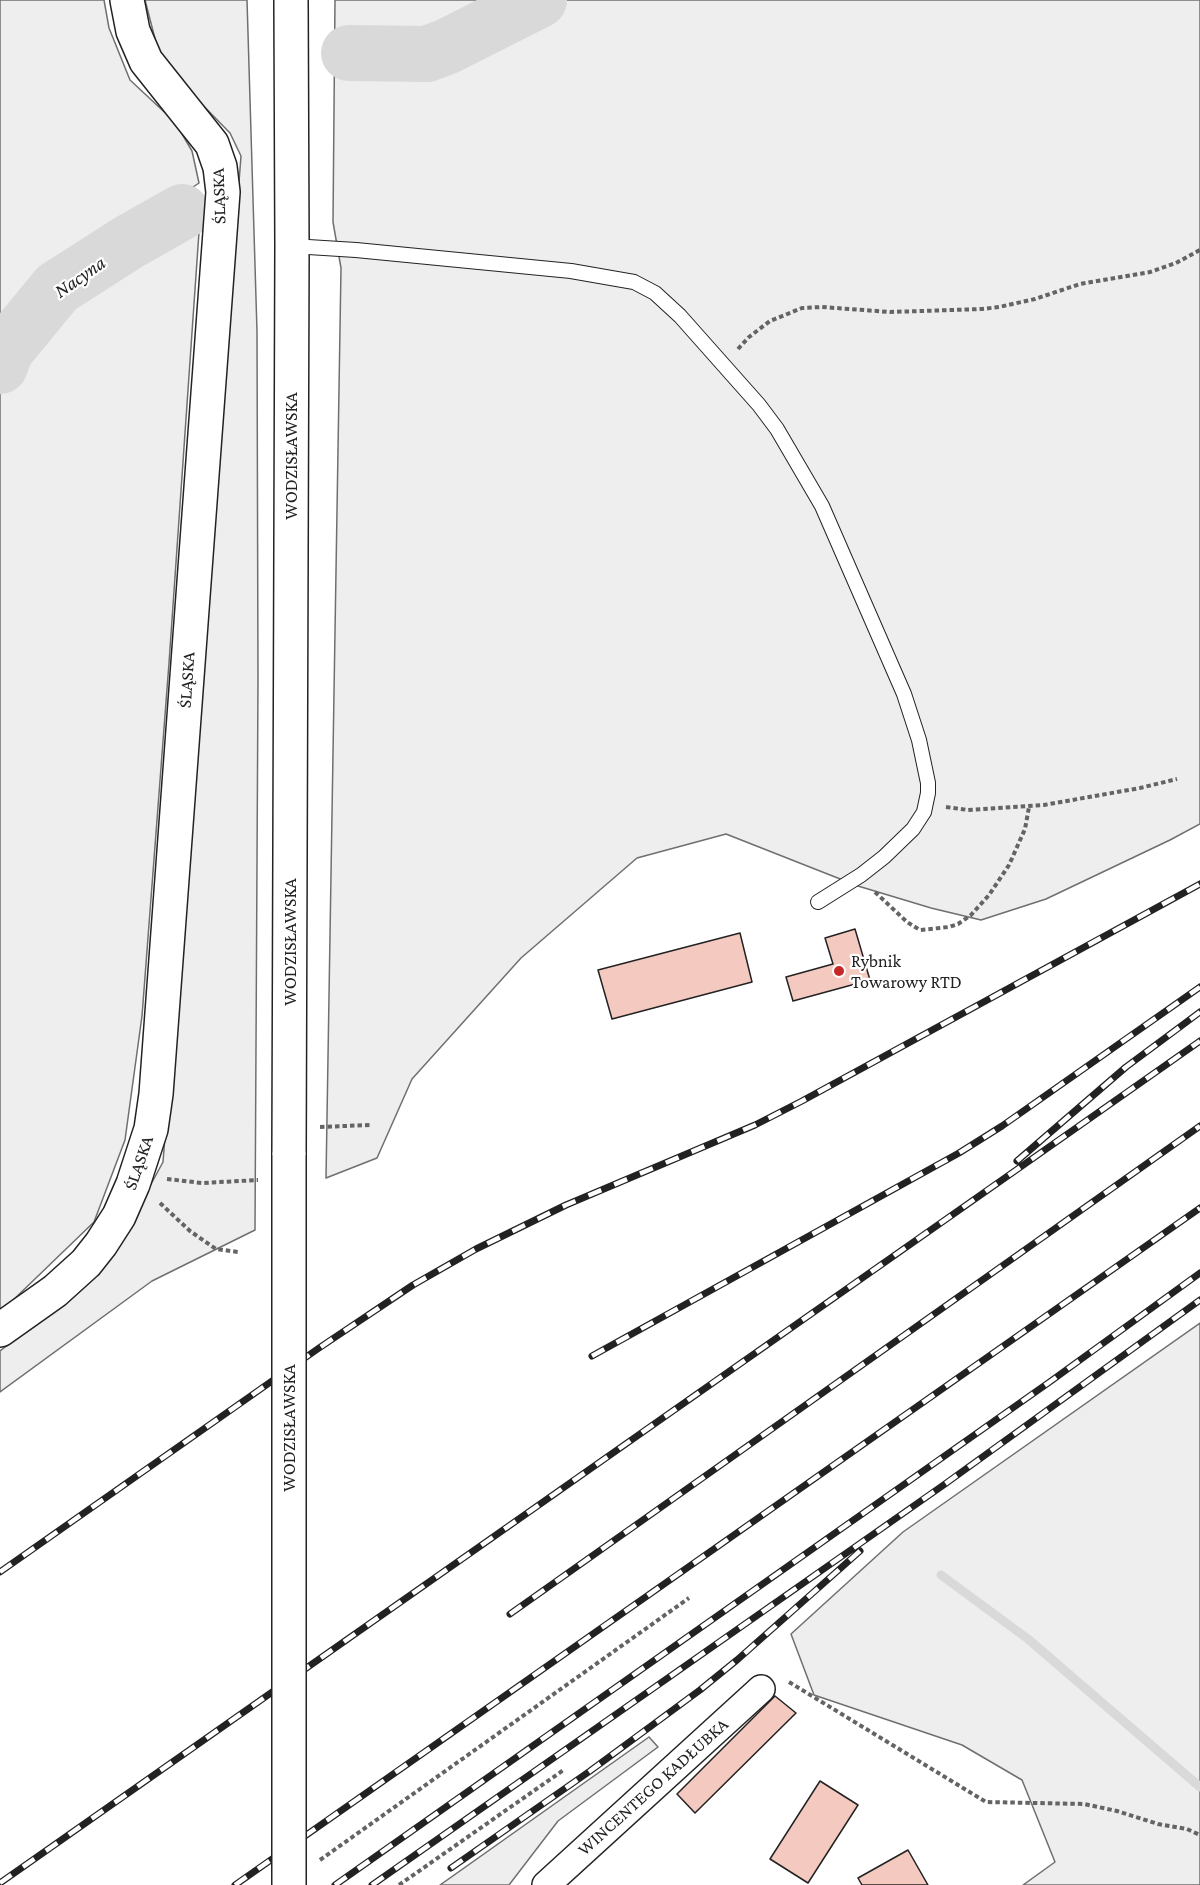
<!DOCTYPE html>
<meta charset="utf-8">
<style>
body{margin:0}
canvas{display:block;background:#fff}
</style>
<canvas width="1200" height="1885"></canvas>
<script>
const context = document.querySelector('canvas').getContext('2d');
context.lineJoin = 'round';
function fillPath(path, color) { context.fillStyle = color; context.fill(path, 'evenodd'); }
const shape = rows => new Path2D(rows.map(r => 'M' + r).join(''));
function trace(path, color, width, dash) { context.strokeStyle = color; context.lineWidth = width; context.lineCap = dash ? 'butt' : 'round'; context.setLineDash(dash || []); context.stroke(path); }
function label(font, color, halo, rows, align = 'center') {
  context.font = font + ' "Crimson Pro",serif'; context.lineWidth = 4.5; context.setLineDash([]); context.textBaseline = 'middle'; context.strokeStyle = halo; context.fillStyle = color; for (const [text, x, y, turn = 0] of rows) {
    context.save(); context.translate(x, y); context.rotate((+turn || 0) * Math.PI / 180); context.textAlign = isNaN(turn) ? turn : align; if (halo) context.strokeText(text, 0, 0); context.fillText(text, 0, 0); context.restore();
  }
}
const green = shape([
 [0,0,104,0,109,28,130,80,175,122,192,151,199,183,20,304,0,333,0,0],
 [145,0,247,0,257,331,258,680,255,1230,152,1281,0,1392,0,1351,70,1297,130,1223,163,1162,241,156,230,133,187,89,159,54,145,0],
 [335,0,1200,0,1200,824,1170,840,1046,899,981,920,931,908,858,886,726,834,637,858,521,958,412,1079,377,1158,326,1178,341,268,333,222,335,0],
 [197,217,199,232,169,663,142,1016,125,1140,94,1222,9,1304,0,1310,0,376,67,291,71,296,127,257,197,217],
 [1200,1323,1200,1885,1023,1885,1055,1862,1022,1780,962,1745,814,1695,791,1634,903,1532,1200,1323],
 [649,1737,658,1747,558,1821,509,1885,440,1885,649,1737]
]);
fillPath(green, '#eee');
trace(green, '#6f6f6f', 1.5);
trace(shape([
 [941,1575,1028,1639,1200,1787]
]), '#d9d9d9', 9);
trace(shape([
 [349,53,427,54,448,46,539,0],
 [0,366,6,350,57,288,129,242,182,212]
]), '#d9d9d9', 56);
const building = shape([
 [855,929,870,980,793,1001,786,977,833,964,825,938,855,929],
 [740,933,752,982,612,1019,598,970,740,933],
 [775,1696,796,1713,695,1813,677,1794,775,1696],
 [820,1781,858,1805,808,1883,770,1859,820,1781],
 [908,1850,928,1885,862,1885,858,1878,908,1850]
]);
fillPath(building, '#f3c9c0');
trace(building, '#222', 1.5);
const lane = shape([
 [292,246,356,250,571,271,634,282,655,293,680,316,759,405,777,429,822,506,904,694,919,740,928,783,928,793,924,812,913,829,884,857,861,875,818,902]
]);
const street = shape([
 [546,1885,761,1689]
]);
const secondary = shape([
 [0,1330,55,1291,86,1263,101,1244,119,1216,133,1184,151,1129,156,1094,223,192,220,167,212,144,146,61,133,31,127,0]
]);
const primary = shape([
 [289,1155,292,246,291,0]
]);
trace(lane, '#222', 16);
trace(street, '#222', 30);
trace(secondary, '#222', 36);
trace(primary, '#222', 36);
trace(shape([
 [738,349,749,337,770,321,802,308,822,307,890,312,982,309,999,307,1035,299,1080,284,1150,272,1176,263,1200,250],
 [946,807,968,810,1044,805,1140,788,1177,779],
 [875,892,907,922,920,930,949,927,958,924,971,915,989,895,1009,865,1025,829,1029,807],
 [320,1127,370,1125],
 [167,1179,202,1183,258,1180],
 [160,1203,190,1231,216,1249,238,1252],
 [789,1682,986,1802,1084,1804,1117,1811,1158,1824,1187,1829,1200,1835],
 [320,1860,689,1598],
 [399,1885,565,1769]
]), '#646464', 4, [4.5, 3]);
trace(lane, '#fff', 14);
trace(street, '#fff', 27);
trace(secondary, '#fff', 33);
trace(primary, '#fff', 33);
const rail = shape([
 [1017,1161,1126,1067,1200,1012],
 [592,1356,959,1153,1002,1126,1200,987],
 [0,1572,319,1348,413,1285,476,1249,566,1205,755,1125,802,1101,1200,884],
 [510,1614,1200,1126],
 [451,1868,590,1771,700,1690,737,1660,860,1551],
 [0,1883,1200,1041],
 [235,1885,1200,1208],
 [335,1885,1051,1381,1200,1273],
 [372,1885,945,1484,1200,1300]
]);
trace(rail, '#222', 7);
trace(rail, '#fff', 4.5, [14]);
const primaryBridge = shape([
 [289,1155,289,1885]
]);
trace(primaryBridge, '#222', 36, []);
trace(primaryBridge, '#fff', 33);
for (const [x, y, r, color] of [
 [839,971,6,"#c62828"]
]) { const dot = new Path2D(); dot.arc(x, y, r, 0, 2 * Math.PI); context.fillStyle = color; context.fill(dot); trace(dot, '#fff', 2); }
label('18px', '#222', '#fff', [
 ["ŚLĄSKA",219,196,-92],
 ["WODZISŁAWSKA",291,456,-90],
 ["ŚLĄSKA",187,680,-86],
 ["WODZISŁAWSKA",290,942,-90],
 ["ŚLĄSKA",139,1163,-71],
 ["WODZISŁAWSKA",289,1428,-90],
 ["WINCENTEGO KADŁUBKA",653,1787,-42]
]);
label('18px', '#222', '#fff', [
 ["Rybnik",851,961],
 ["Towarowy RTD",851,982]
], 'left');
label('italic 20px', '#222', '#fff', [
 ["Nacyna",80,277,-35]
]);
</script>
